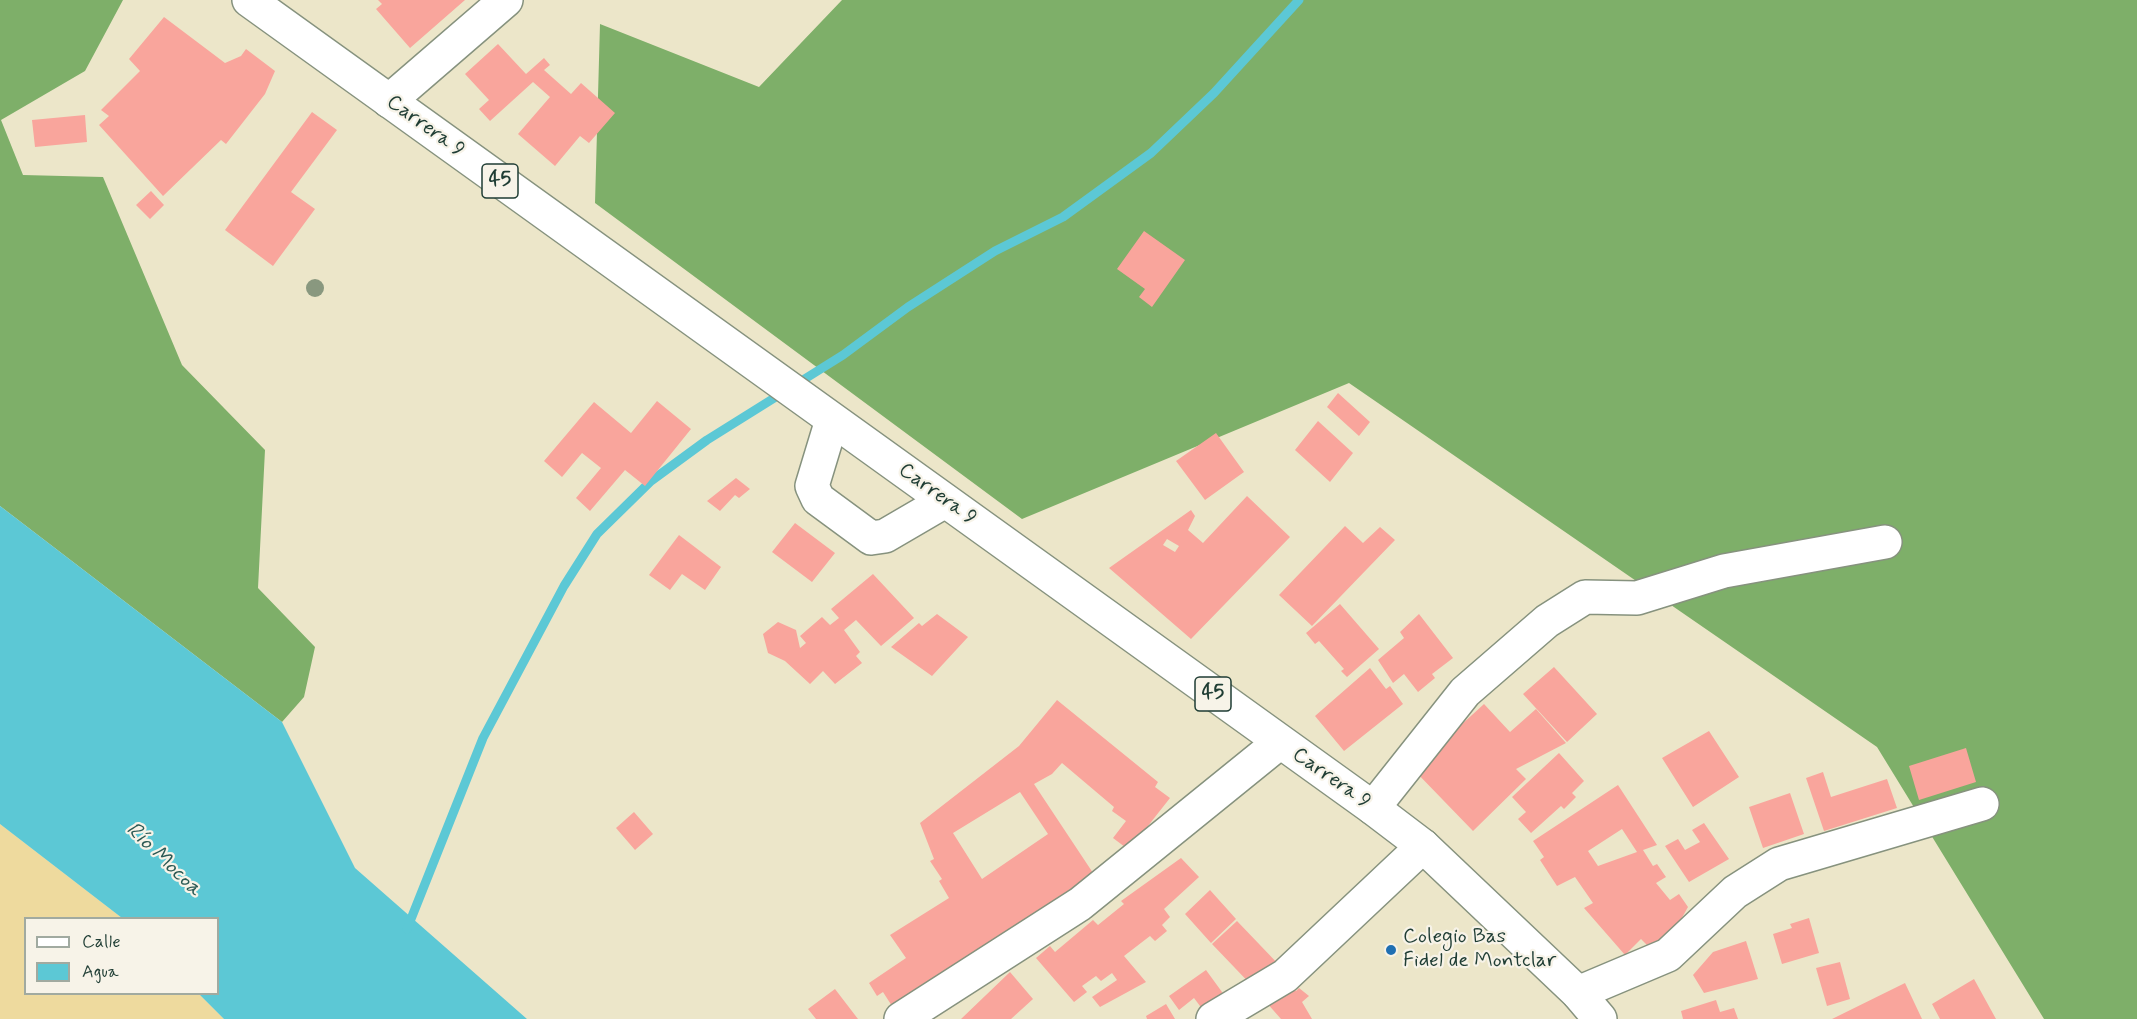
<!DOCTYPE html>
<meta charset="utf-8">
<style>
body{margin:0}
#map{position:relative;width:2137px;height:1019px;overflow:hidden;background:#ece6c9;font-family:Mynerve,sans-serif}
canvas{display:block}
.legend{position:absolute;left:24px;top:917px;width:195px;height:78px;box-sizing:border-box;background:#f7f3e8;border:2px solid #a1aaa0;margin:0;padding:8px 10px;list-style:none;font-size:18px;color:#1f3d34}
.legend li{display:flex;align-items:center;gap:12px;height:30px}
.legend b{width:30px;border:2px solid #a1aaa0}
</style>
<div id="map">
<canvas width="2137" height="1019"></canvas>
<ul class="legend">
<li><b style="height:8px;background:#fff"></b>Calle</li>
<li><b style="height:16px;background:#5cc8d5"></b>Agua</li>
</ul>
</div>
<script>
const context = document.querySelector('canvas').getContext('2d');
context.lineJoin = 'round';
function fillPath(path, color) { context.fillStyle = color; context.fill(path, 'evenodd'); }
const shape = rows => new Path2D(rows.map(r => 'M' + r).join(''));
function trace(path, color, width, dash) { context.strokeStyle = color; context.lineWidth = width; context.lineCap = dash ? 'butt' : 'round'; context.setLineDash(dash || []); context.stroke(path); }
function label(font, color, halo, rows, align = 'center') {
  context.font = font + ' Mynerve,sans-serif'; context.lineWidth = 4.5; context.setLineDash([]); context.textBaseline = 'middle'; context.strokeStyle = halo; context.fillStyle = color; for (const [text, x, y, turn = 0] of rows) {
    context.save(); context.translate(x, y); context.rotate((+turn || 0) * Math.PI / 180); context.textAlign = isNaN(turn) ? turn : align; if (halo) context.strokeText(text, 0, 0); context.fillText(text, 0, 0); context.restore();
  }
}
fillPath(shape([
 [0,0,123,0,85,71,1,120,23,175,103,177,182,365,265,450,258,588,315,647,304,697,282,722,0,506],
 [842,0,2137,0,2137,1019,2044,1019,1877,747,1349,383,1022,519,595,203,600,24,759,87]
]), '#7eaf69');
fillPath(shape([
 [0,824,122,918,26,918,26,994,199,994,224,1019,0,1019]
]), '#eeda9e');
fillPath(shape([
 [0,506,282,722,355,868,527,1019,224,1019,199,994,218,994,218,918,122,918,0,824]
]), '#5cc8d5');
trace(shape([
 [407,929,483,738,564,586,597,534,651,481,707,440,843,355,908,307,995,251,1063,217,1151,153,1214,93,1299,0]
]), '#5cc8d5', 9);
fillPath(shape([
 [378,0,465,0,410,48,376,9,382,4],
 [164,17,225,63,241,56,246,49,275,71,265,94,226,144,221,140,163,196,99,125,109,116,101,110,140,71,129,59],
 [498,44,526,74,544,58,550,65,544,70,571,94,581,83,615,113,589,143,580,136,555,166,518,134,550,97,533,82,490,121,479,109,489,100,465,74],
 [312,112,337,130,291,192,315,209,273,266,225,230],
 [85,115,87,142,35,147,32,120],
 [151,191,164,205,150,219,136,205],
 [1144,231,1185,260,1152,307,1139,297,1145,289,1117,269],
 [1338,393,1370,422,1359,436,1327,407],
 [657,401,691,429,645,486,625,470,590,511,576,498,601,468,582,453,562,477,544,461,594,402,631,433],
 [1318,421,1353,453,1330,482,1295,450],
 [1216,433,1244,472,1205,500,1176,461],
 [736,478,750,489,739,498,735,495,720,511,707,501],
 [1247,496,1290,537,1191,639,1109,568,1191,510,1195,516,1188,530,1203,543],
 [1167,539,1179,546,1175,552,1163,545],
 [795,523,835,553,812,582,772,552],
 [1345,526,1363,543,1380,527,1395,540,1312,626,1279,595],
 [679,535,721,567,705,590,682,574,670,590,649,575],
 [873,574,914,618,881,646,856,620,844,630,860,652,856,656,862,663,835,684,823,671,810,684,785,661,768,653,763,634,778,622,796,630,800,648,806,643,800,636,822,617,830,625,839,618,831,609],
 [1340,604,1379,649,1347,677,1341,671,1344,669,1319,641,1315,644,1306,633],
 [937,614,968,637,932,676,891,647,919,623,922,626],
 [1419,614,1453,658,1432,674,1435,678,1418,692,1404,674,1393,683,1378,660,1404,638,1400,632],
 [1554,667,1597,714,1567,742,1523,694],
 [1370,668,1386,689,1390,686,1403,704,1344,751,1315,716],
 [1057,700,1158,782,1155,787,1170,798,1129,850,1113,838,1126,821,1112,811,1114,807,1062,763,1052,774,1034,784,1099,882,899,1017,883,992,877,996,869,983,906,958,890,935,949,898,939,881,942,879,930,861,934,859,920,823,1019,746],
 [1020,792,1048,834,982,879,953,833],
 [1484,704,1510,732,1536,709,1566,743,1516,769,1526,779,1473,831,1413,769],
 [1709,731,1739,777,1693,807,1662,758],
 [1966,748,1976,782,1919,800,1909,766],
 [1559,753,1584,781,1572,793,1576,797,1564,809,1561,806,1531,833,1518,819,1526,812,1512,797],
 [1823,772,1831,797,1887,779,1897,808,1824,831,1806,778],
 [1618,785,1657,845,1643,850,1653,866,1657,864,1666,877,1656,883,1670,900,1679,894,1688,907,1679,923,1650,948,1641,939,1625,955,1584,908,1593,903,1575,877,1557,886,1540,860,1544,857,1533,841],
 [1622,829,1637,852,1598,866,1588,851],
 [1790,793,1804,834,1763,848,1749,807],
 [634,812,653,834,635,850,616,828],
 [1704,823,1729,859,1689,882,1665,846,1678,839,1685,850,1700,842,1692,830],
 [1181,858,1199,877,1164,909,1170,917,1162,925,1167,931,1155,941,1150,936,1124,956,1146,982,1100,1007,1092,997,1117,980,1112,973,1101,981,1096,976,1082,986,1087,992,1074,1002,1036,958,1050,946,1055,952,1093,920,1098,925,1124,904,1121,901],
 [1210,890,1236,919,1211,943,1185,914],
 [1809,918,1819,953,1782,964,1773,934,1792,928,1790,924],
 [1237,921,1282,968,1257,991,1212,944],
 [1746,941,1758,979,1704,993,1693,975,1713,952],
 [1840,962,1850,999,1827,1006,1816,968],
 [1206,970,1230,1003,1209,1018,1194,998,1179,1010,1169,996],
 [1010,972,1033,999,1011,1019,961,1019],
 [1974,979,1996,1019,1940,1019,1932,1004],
 [1288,982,1296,991,1299,988,1309,996,1302,1002,1312,1019,1281,1019,1266,1002],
 [1905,983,1922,1019,1832,1019],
 [835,989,858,1019,816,1019,808,1009],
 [1716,1000,1720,1012,1734,1008,1738,1019,1683,1019,1681,1011],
 [1166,1004,1175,1019,1147,1019,1146,1016]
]), '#f9a59c');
const minor = shape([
 [389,101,506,0],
 [832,420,812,486,818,499,871,538,885,536,945,501],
 [1373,808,1465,692,1547,621,1585,597,1637,598,1724,571,1885,542],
 [1578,993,1668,955,1735,892,1779,864,1982,804],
 [901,1019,1080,904,1280,742],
 [1213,1019,1285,976,1423,846]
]);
const highway = shape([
 [249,0,1373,808,1423,846,1578,993,1600,1019]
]);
trace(minor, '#86927e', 36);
trace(highway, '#86927e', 36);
trace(minor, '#fff', 33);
trace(highway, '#fff', 33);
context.fillStyle = '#89987f';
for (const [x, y] of [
 [315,288]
]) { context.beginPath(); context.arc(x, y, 9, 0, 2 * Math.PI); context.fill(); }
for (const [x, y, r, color] of [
 [1391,950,6,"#1f6fb2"]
]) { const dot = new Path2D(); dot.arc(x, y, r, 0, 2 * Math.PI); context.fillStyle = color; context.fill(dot); trace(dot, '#f7f3e8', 2); }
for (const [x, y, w] of [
 [500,181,36],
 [1213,694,36]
]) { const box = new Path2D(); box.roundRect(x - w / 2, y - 17, w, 34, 4.5); context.fillStyle = '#f7f3e8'; context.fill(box); trace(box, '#1f3d34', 1.5); }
label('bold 20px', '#1f3d34', null, [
 ["45",500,181],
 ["45",1213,694]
]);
label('21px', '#1f3d34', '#f7f3e8', [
 ["Carrera 9",425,127,36],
 ["Carrera 9",937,495,36],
 ["Carrera 9",1331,779,35]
]);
label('21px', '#1f3d34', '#f7f3e8', [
 ["Colegio Bas",1403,938],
 ["Fidel de Montclar",1403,962]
], 'left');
label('italic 22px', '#2b5954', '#f7f3e8', [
 ["Río Mocoa",163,860,44]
]);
</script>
